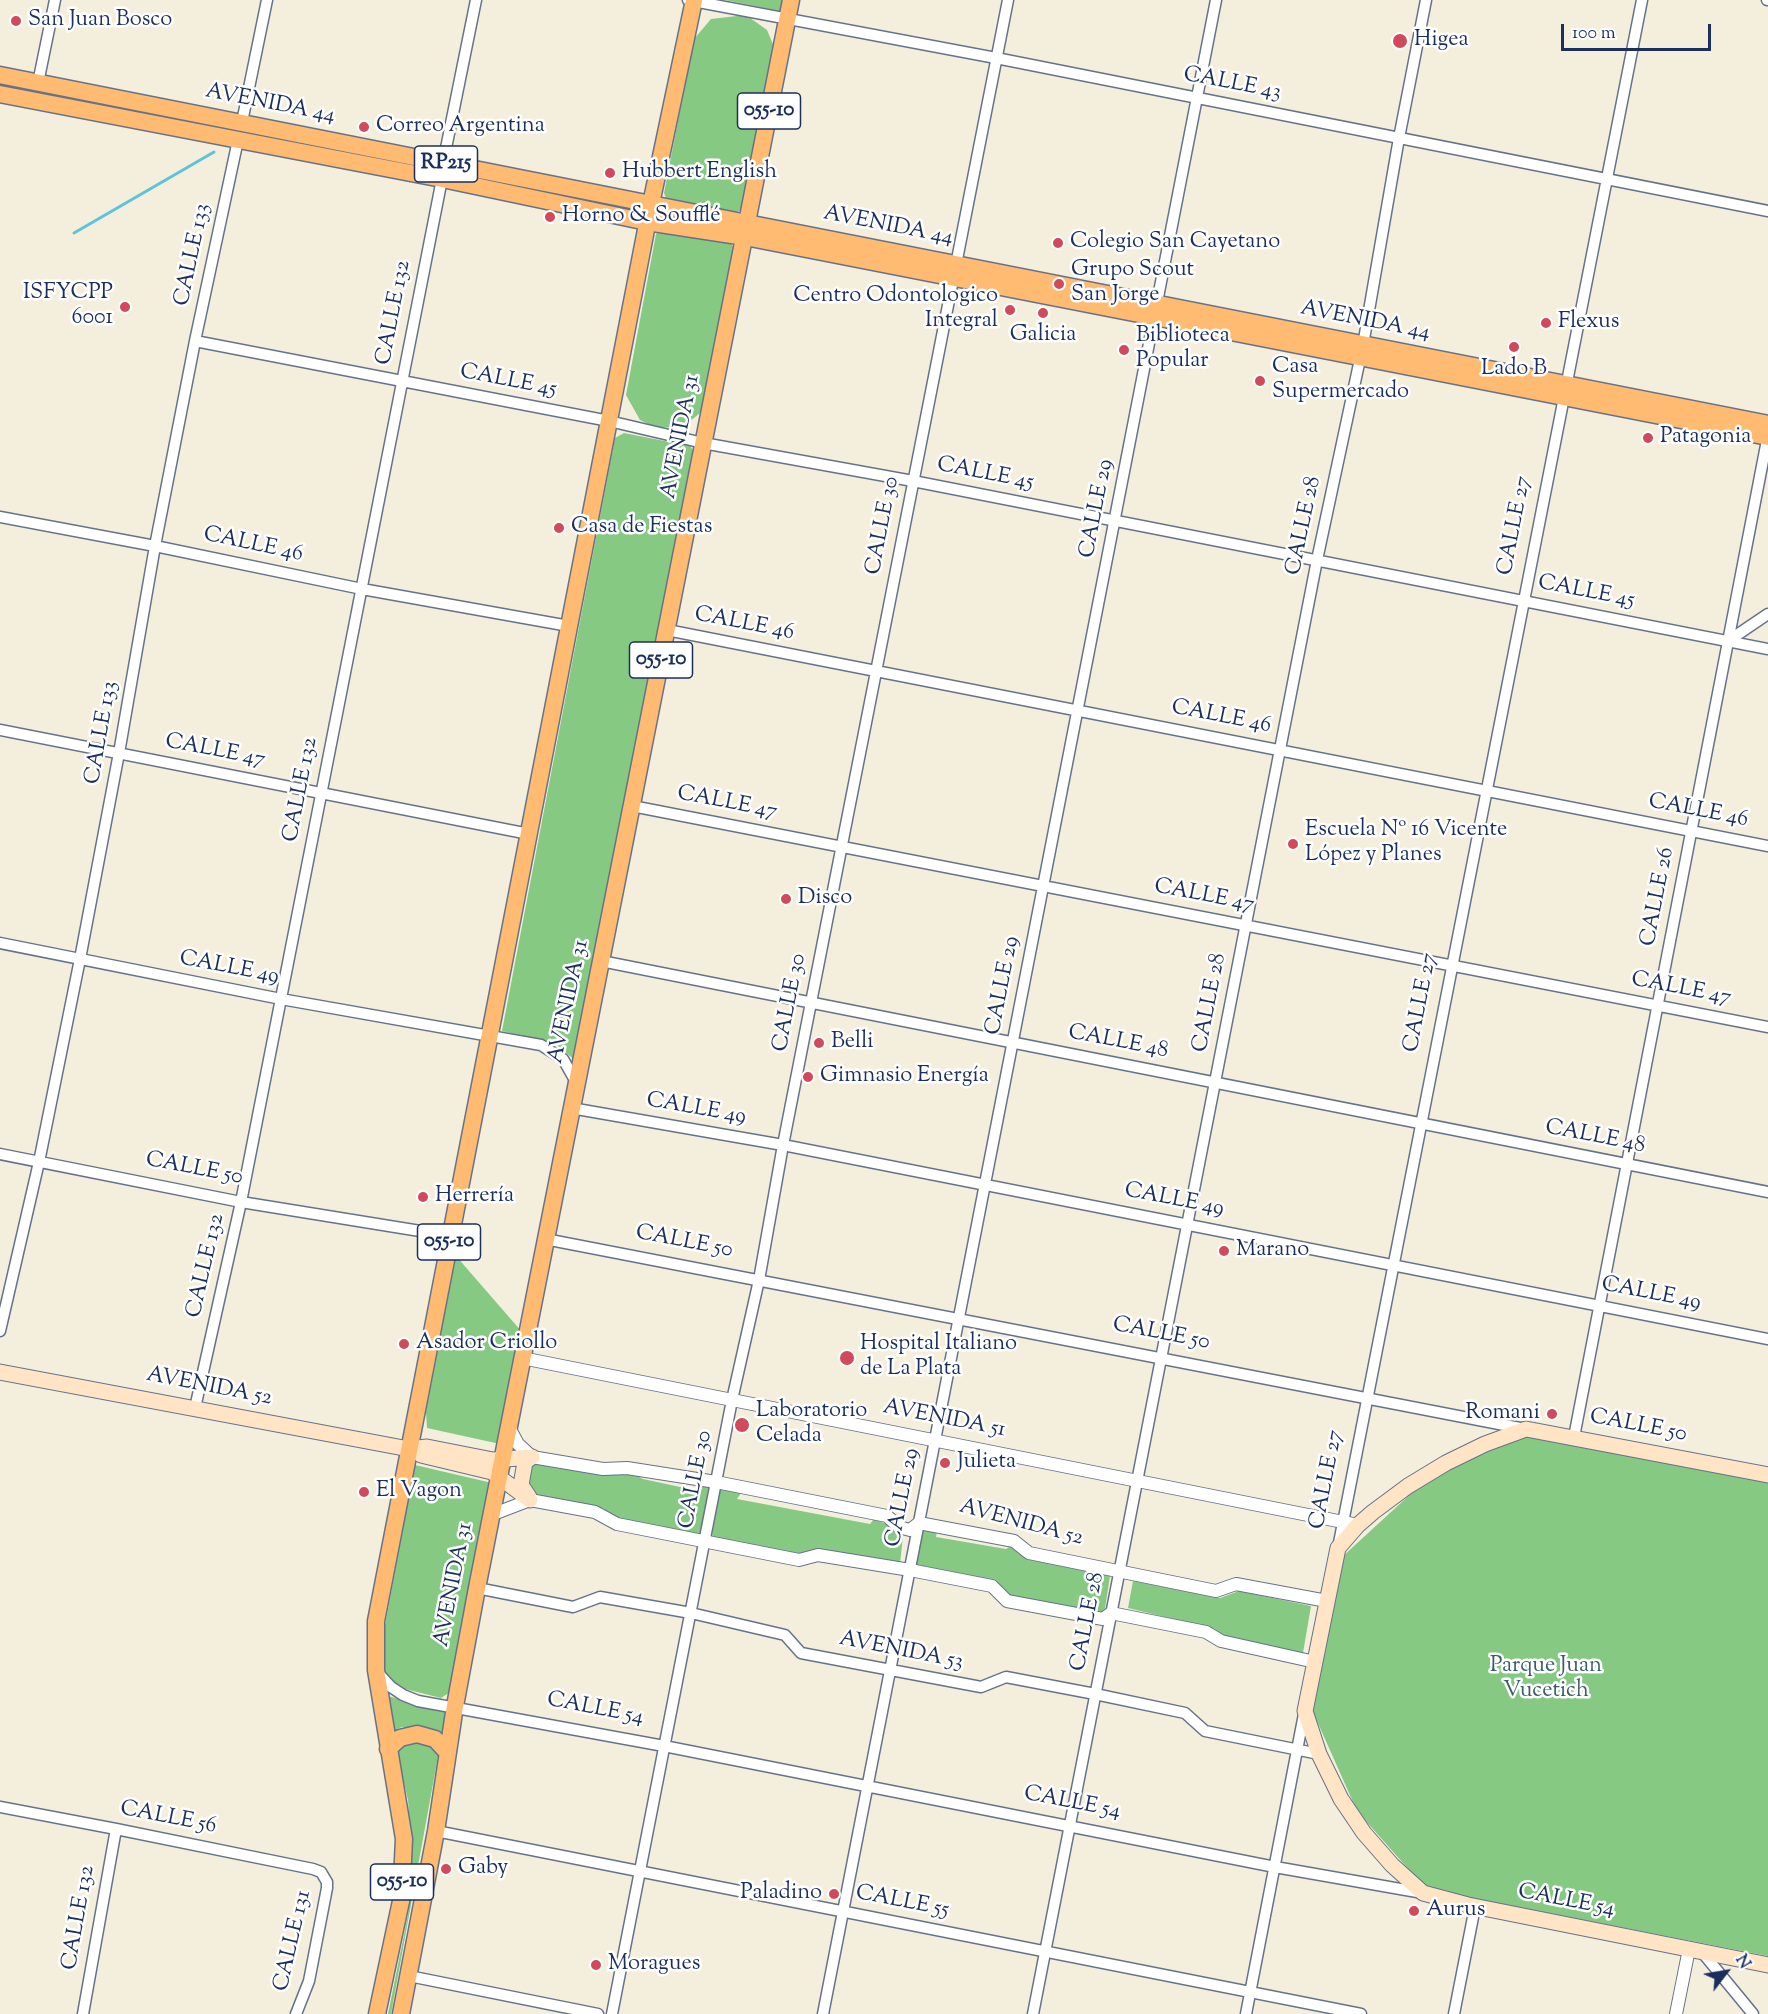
<!DOCTYPE html>
<meta charset="utf-8">
<style>
body{margin:0}
#map{position:relative;width:1768px;height:2014px;overflow:hidden;background:#f3efdc;font-family:"Sorts Mill Goudy",serif}
canvas{display:block}
.north{position:absolute;left:1696px;top:1942px;width:60px;height:60px;-webkit-text-stroke:4px #fff;paint-order:stroke;rotate:59deg;font-size:16px;font-weight:700;line-height:24px;text-align:center;color:#1b2f5e}
.north::after{content:'';display:block;margin:auto;width:21px;height:27px;background:#1b2f5e;clip-path:polygon(50% 0,100% 100%,50% 72%,0 100%)}
.scale{position:absolute;left:1561px;top:24px;width:150px;height:27px;box-sizing:border-box;border:3px solid #1b2f5e;border-top:0;padding-left:8px;font-size:18px;line-height:21px;white-space:nowrap;color:#1b2f5e;-webkit-text-stroke:4px #fff;paint-order:stroke}
</style>
<div id="map">
<canvas width="1768" height="2014"></canvas>
<div class="north">N</div>
<div class="scale">100 m</div>
</div>
<script>
const context = document.querySelector('canvas').getContext('2d');
context.lineJoin = 'round';
function fillPath(path, color) { context.fillStyle = color; context.fill(path, 'evenodd'); }
const shape = rows => new Path2D(rows.map(r => 'M' + r).join(''));
function trace(path, color, width, dash) { context.strokeStyle = color; context.lineWidth = width; context.lineCap = dash ? 'butt' : 'round'; context.setLineDash(dash || []); context.stroke(path); }
function label(font, color, halo, rows, align = 'center') {
  context.font = font + ' "Sorts Mill Goudy",serif'; context.lineWidth = 5; context.setLineDash([]); context.textBaseline = 'middle'; context.strokeStyle = halo; context.fillStyle = color; for (const [text, x, y, turn = 0] of rows) {
    context.save(); context.translate(x, y); context.rotate((+turn || 0) * Math.PI / 180); context.textAlign = isNaN(turn) ? turn : align; if (halo) context.strokeText(text, 0, 0); context.fillText(text, 0, 0); context.restore();
  }
}
fillPath(shape([
 [725,0,786,0,784,12],
 [746,15,767,30,775,49,744,208,734,214,667,201,664,193,694,39,711,19],
 [663,229,730,242,735,250,706,408,682,428,654,427,640,420,626,395,656,234],
 [624,433,690,446,695,453,577,1062,556,1044,502,1031,615,438],
 [456,1256,522,1332,500,1444,427,1428,426,1412],
 [1528,1434,1768,1483,1768,1956,1426,1889,1357,1811,1313,1712,1342,1557,1428,1478],
 [531,1463,612,1474,628,1471,643,1479,694,1490,699,1485,709,1487,701,1536,615,1519,603,1508,528,1494,526,1486],
 [415,1465,492,1483,455,1689,441,1698,405,1689,385,1675,382,1641],
 [719,1489,741,1493,737,1499,870,1524,874,1519,886,1524,890,1530,903,1536,900,1564,816,1549,796,1554,712,1537],
 [920,1529,937,1531,936,1537,1006,1549,1011,1546,1032,1559,1110,1576,1104,1615,1005,1594,915,1566],
 [1133,1581,1220,1598,1239,1591,1311,1606,1303,1653,1227,1639,1215,1629,1128,1608],
 [388,1696,448,1713,443,1738,437,1733,402,1727,392,1731],
 [408,1740,432,1743,439,1751,391,2014,388,2014,408,1915,411,1888,412,1848,408,1800,396,1748]
]), '#85c983');
trace(shape([
 [74,233,214,152]
]), '#5ec3db', 3);
const minor = shape([
 [688,0,996,58,1768,211],
 [1767,0,1768,0],
 [38,83,55,0],
 [242,122,267,0],
 [443,163,476,0],
 [195,341,609,421,703,443,913,481,1768,649],
 [0,517,155,546,362,589,569,626],
 [667,630,1768,846],
 [1728,641,1768,614],
 [0,730,529,834],
 [632,806,1768,1027],
 [0,943,281,999,541,1045,563,1059,576,1082],
 [601,961,1768,1192],
 [571,1108,783,1145,1768,1339],
 [0,1154,241,1202,451,1236],
 [545,1239,1525,1429],
 [0,1331,39,1162,80,959,119,753,155,546,195,341,238,140],
 [195,1408,241,1202,442,179],
 [1574,1437,1768,435],
 [1338,1548,1642,0],
 [477,1588,573,1607,600,1597,691,1613,785,1635,801,1653,981,1687,1006,1677,1095,1694,1185,1713,1205,1731,1319,1754],
 [378,1673,391,1687,403,1695,418,1701,664,1746,1275,1867,1423,1893],
 [0,1807,116,1829,313,1869,321,1872,327,1882,327,1888,309,1981,296,2014],
 [436,1831,1361,2014],
 [1702,1952,1753,2014],
 [409,1976,598,2014],
 [83,2014,116,1829],
 [612,2014,732,1400,759,1280,783,1145,1008,0],
 [823,2014,1216,0],
 [1033,2014,1317,560,1363,345,1399,138,1426,0],
 [1246,2014,1304,1714],
 [1454,2014,1475,1907]
]);
const tertiary = shape([
 [522,1358,1358,1525],
 [509,1427,518,1444,532,1457,603,1469,627,1468,716,1482,887,1516,899,1527,910,1530,919,1523,1014,1541,1029,1553,1216,1591,1236,1584,1327,1601],
 [491,1515,530,1500,595,1512,617,1524,799,1560,818,1555,910,1570,992,1586,1007,1601,1103,1619,1111,1613,1206,1632,1221,1641,1315,1662],
 [1676,2014,1689,1949]
]);
const secondary = shape([
 [0,1372,409,1449,427,1447,493,1460,532,1457],
 [421,1455,492,1472,530,1500],
 [1768,1475,1526,1429,1485,1444,1446,1463,1408,1486,1373,1512,1358,1525,1338,1548,1305,1711,1319,1754,1341,1799,1364,1833,1392,1865,1423,1893,1468,1905,1768,1965],
 [529,1497,521,1485,525,1462,532,1457]
]);
const primary = shape([
 [747,223,1768,424],
 [745,237,1768,437]
]);
const trunk = shape([
 [0,75,747,223],
 [0,94,442,179,647,222,745,237],
 [388,1749,400,1738,417,1734,435,1739,448,1753],
 [377,2014,401,1901,404,1839,376,1670,376,1621,651,204,694,0],
 [401,2014,436,1831,455,1706,477,1588,791,0]
]);
trace(minor, '#67728a', 13);
trace(tertiary, '#67728a', 14);
trace(secondary, '#67728a', 17);
trace(primary, '#67728a', 19);
trace(trunk, '#67728a', 19);
trace(minor, '#fff', 10);
trace(tertiary, '#fff', 12);
trace(secondary, '#ffe4c6', 15);
trace(primary, '#ffbb71', 16);
trace(trunk, '#ffbb71', 16);
for (const [x, y, r, color] of [
 [16,21,6,"#d1495b"],
 [1400,41,8,"#d1495b"],
 [364,127,6,"#d1495b"],
 [610,173,6,"#d1495b"],
 [550,217,6,"#d1495b"],
 [1058,243,6,"#d1495b"],
 [1059,284,6,"#d1495b"],
 [125,307,6,"#d1495b"],
 [1010,310,6,"#d1495b"],
 [1043,313,6,"#d1495b"],
 [1546,323,6,"#d1495b"],
 [1514,347,6,"#d1495b"],
 [1124,350,6,"#d1495b"],
 [1260,381,6,"#d1495b"],
 [1648,438,6,"#d1495b"],
 [559,528,6,"#d1495b"],
 [1293,844,6,"#d1495b"],
 [786,899,6,"#d1495b"],
 [819,1043,6,"#d1495b"],
 [808,1077,6,"#d1495b"],
 [423,1197,6,"#d1495b"],
 [1224,1251,6,"#d1495b"],
 [404,1344,6,"#d1495b"],
 [847,1358,8,"#d1495b"],
 [1552,1414,6,"#d1495b"],
 [742,1425,8,"#d1495b"],
 [945,1463,6,"#d1495b"],
 [364,1492,6,"#d1495b"],
 [446,1869,6,"#d1495b"],
 [834,1894,6,"#d1495b"],
 [1414,1911,6,"#d1495b"],
 [596,1965,6,"#d1495b"]
]) { const dot = new Path2D(); dot.arc(x, y, r, 0, 2 * Math.PI); context.fillStyle = color; context.fill(dot); trace(dot, '#fff', 2); }
for (const [x, y, w] of [
 [769,111,63],
 [446,164,63],
 [661,660,63],
 [449,1242,63],
 [402,1882,63]
]) { const box = new Path2D(); box.roundRect(x - w / 2, y - 18, w, 36, 4.5); context.fillStyle = '#fff'; context.fill(box); trace(box, '#1b2f5e', 1.5); }
label('bold 21px', '#1b2f5e', null, [
 ["055-10",769,111],
 ["RP215",446,164],
 ["055-10",661,660],
 ["055-10",449,1242],
 ["055-10",402,1882]
]);
label('22px', '#1b2f5e', '#fff', [
 ["San Juan Bosco",28,21],
 ["Higea",1414,41],
 ["Correo Argentina",376,127],
 ["Hubbert English",622,173],
 ["Horno & Soufflé",562,217],
 ["Colegio San Cayetano",1070,243],
 ["Grupo Scout",1071,271],
 ["San Jorge",1071,296],
 ["ISFYCPP",113,294,"right"],
 ["6001",113,319,"right"],
 ["Centro Odontologico",998,297,"right"],
 ["Integral",998,322,"right"],
 ["Flexus",1558,323],
 ["Galicia",1043,336,"center"],
 ["Biblioteca",1136,337],
 ["Popular",1136,362],
 ["Casa",1272,368],
 ["Supermercado",1272,393],
 ["Lado B",1514,370,"center"],
 ["Patagonia",1660,438],
 ["Casa de Fiestas",571,528],
 ["Escuela Nº 16 Vicente",1305,831],
 ["López y Planes",1305,856],
 ["Disco",798,899],
 ["Belli",831,1043],
 ["Gimnasio Energía",820,1077],
 ["Herrería",435,1197],
 ["Marano",1236,1251],
 ["Asador Criollo",416,1344],
 ["Hospital Italiano",860,1345],
 ["de La Plata",860,1370],
 ["Laboratorio",756,1412],
 ["Celada",756,1437],
 ["Romani",1540,1414,"right"],
 ["Julieta",957,1463],
 ["El Vagon",376,1492],
 ["Gaby",458,1869],
 ["Paladino",822,1894,"right"],
 ["Aurus",1426,1911],
 ["Moragues",608,1965]
], 'left');
label('22px', '#1b2f5e', '#fff', [
 ["CALLE 43",1232,85,11],
 ["AVENIDA 44",270,105,11],
 ["AVENIDA 44",888,227,11],
 ["CALLE 133",194,255,-78],
 ["CALLE 132",395,313,-79],
 ["AVENIDA 44",1365,322,11],
 ["CALLE 45",508,382,11],
 ["AVENIDA 31",682,437,-79],
 ["CALLE 45",985,475,11],
 ["CALLE 29",1098,509,-79],
 ["CALLE 30",884,526,-79],
 ["CALLE 28",1305,526,-78],
 ["CALLE 27",1516,526,-79],
 ["CALLE 46",253,546,12],
 ["CALLE 45",1586,593,11],
 ["CALLE 46",744,625,11],
 ["CALLE 46",1221,718,11],
 ["CALLE 133",103,733,-80],
 ["CALLE 47",215,752,11],
 ["CALLE 132",302,790,-79],
 ["CALLE 47",727,804,11],
 ["CALLE 46",1698,812,11],
 ["CALLE 47",1204,897,11],
 ["CALLE 26",1659,897,-79],
 ["CALLE 49",229,969,11],
 ["CALLE 29",1004,986,-79],
 ["CALLE 47",1681,990,11],
 ["AVENIDA 31",570,1002,-78],
 ["CALLE 30",791,1003,-79],
 ["CALLE 28",1211,1003,-79],
 ["CALLE 27",1422,1003,-79],
 ["CALLE 48",1118,1043,11],
 ["CALLE 49",696,1110,10],
 ["CALLE 48",1595,1138,11],
 ["CALLE 50",194,1170,11],
 ["CALLE 49",1174,1201,11],
 ["CALLE 50",684,1243,11],
 ["CALLE 132",207,1266,-77],
 ["CALLE 49",1651,1295,11],
 ["CALLE 50",1161,1335,11],
 ["AVENIDA 52",209,1388,11],
 ["AVENIDA 51",944,1420,11],
 ["CALLE 50",1638,1427,11],
 ["CALLE 30",697,1480,-79],
 ["CALLE 27",1328,1480,-79],
 ["CALLE 29",904,1498,-79],
 ["AVENIDA 52",1021,1524,15],
 ["AVENIDA 31",455,1585,-79],
 ["CALLE 28",1089,1622,-79],
 ["AVENIDA 53",901,1652,11],
 ["CALLE 54",595,1710,11],
 ["CALLE 54",1072,1804,11],
 ["CALLE 56",168,1819,11],
 ["CALLE 54",1566,1902,11],
 ["CALLE 55",902,1903,11],
 ["CALLE 132",80,1918,-80],
 ["CALLE 131",294,1941,-77]
]);
label('22px', '#3b5d69', '#fff', [
 ["Parque Juan",1546,1667],
 ["Vucetich",1546,1692]
]);
</script>
